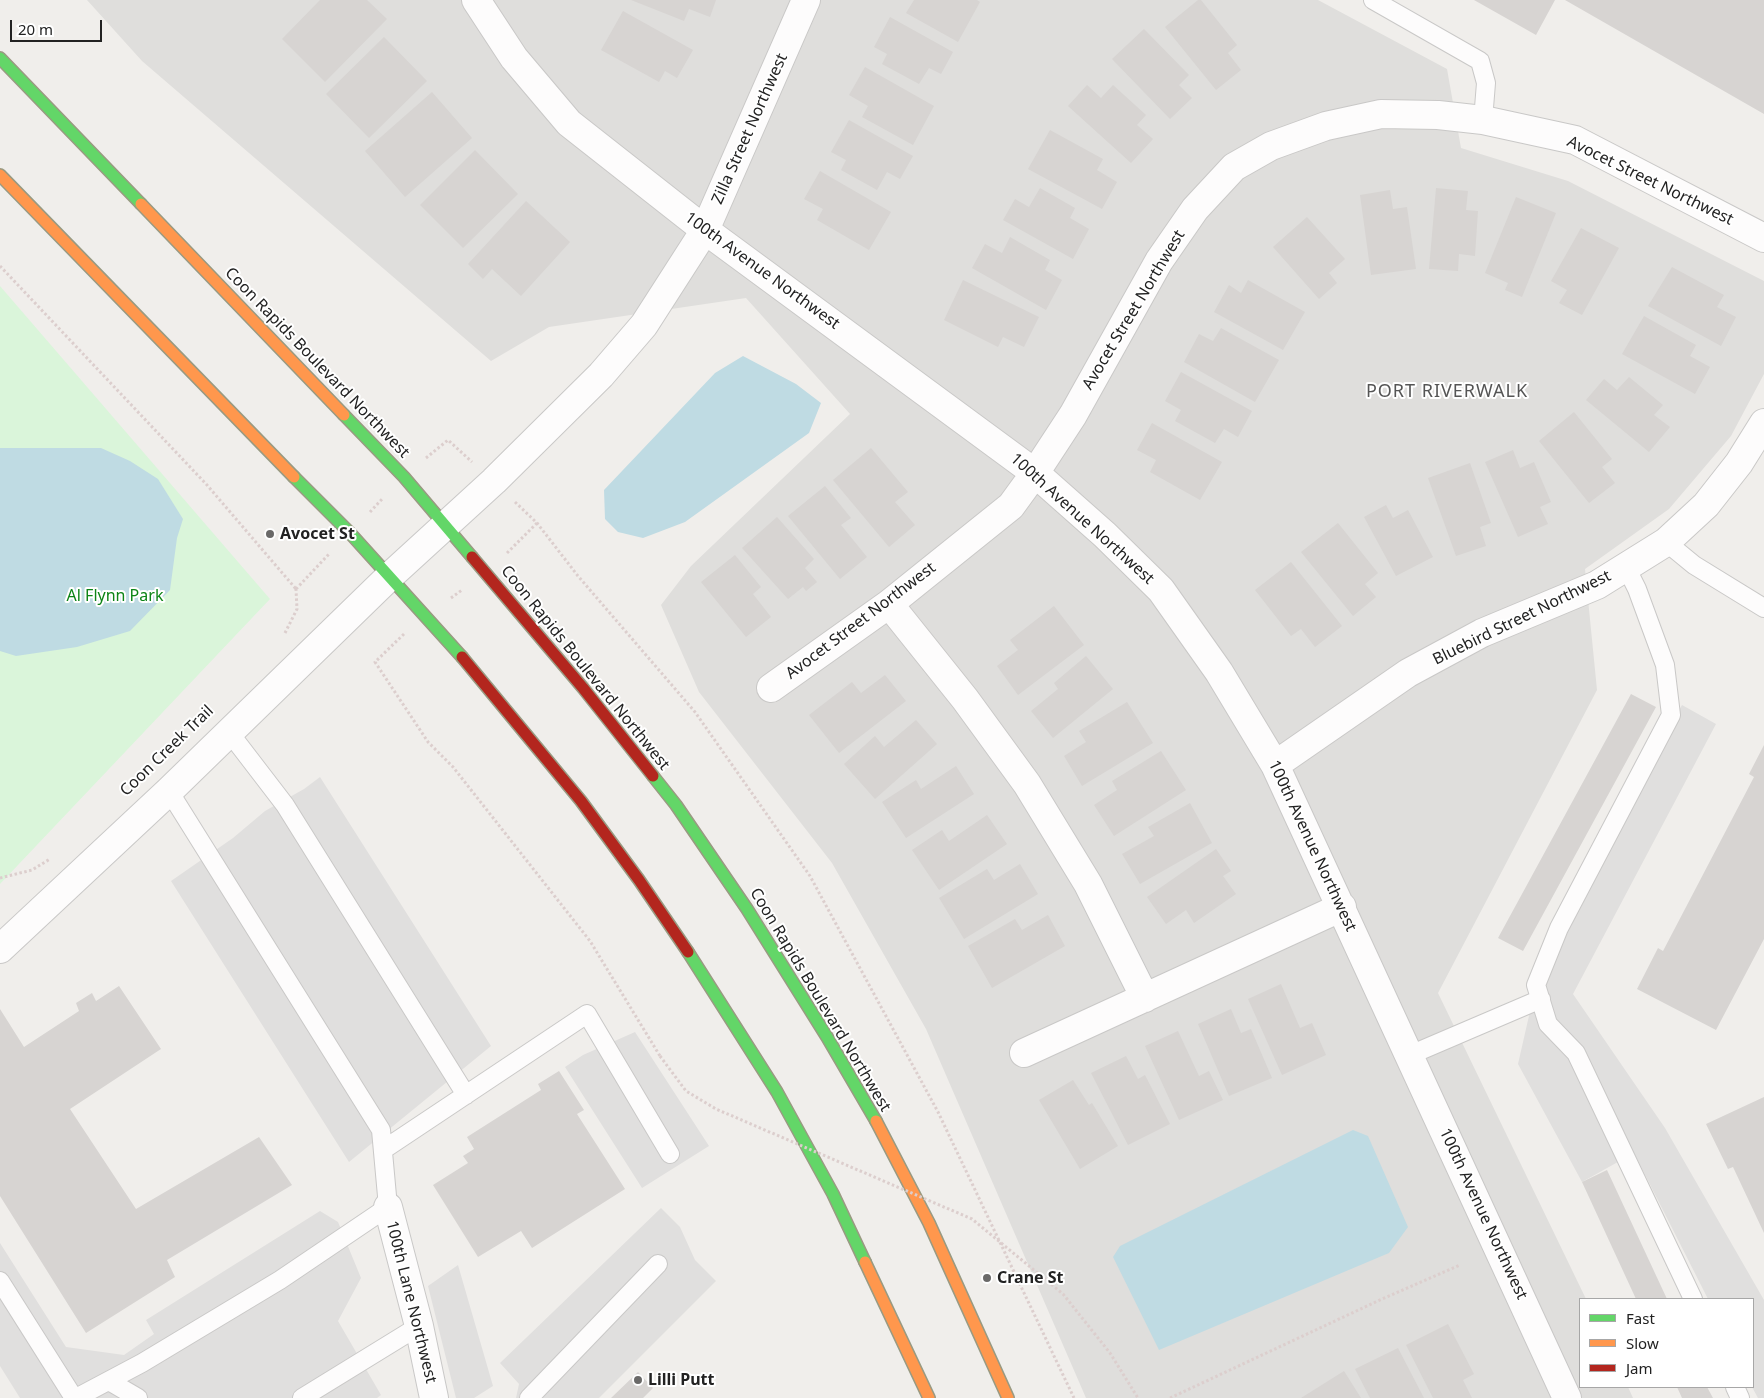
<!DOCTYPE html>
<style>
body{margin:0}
#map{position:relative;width:1764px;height:1398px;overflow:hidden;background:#f0eeeb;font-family:"Noto Sans",sans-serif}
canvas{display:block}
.legend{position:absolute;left:1579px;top:1298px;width:175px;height:90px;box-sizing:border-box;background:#fff;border:1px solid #a7a7a7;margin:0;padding:6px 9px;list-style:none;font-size:15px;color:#222}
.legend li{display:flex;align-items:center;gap:10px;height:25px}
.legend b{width:25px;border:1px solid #a7a7a7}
.scale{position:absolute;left:10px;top:20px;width:92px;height:22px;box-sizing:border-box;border:2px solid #222;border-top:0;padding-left:6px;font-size:15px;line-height:18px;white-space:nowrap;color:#222;-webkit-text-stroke:4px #fff;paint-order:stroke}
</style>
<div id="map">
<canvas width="1764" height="1398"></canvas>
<ul class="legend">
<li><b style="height:6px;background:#63d668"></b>Fast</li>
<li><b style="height:6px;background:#ff974d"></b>Slow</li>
<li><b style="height:6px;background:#b3261e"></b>Jam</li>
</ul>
<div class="scale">20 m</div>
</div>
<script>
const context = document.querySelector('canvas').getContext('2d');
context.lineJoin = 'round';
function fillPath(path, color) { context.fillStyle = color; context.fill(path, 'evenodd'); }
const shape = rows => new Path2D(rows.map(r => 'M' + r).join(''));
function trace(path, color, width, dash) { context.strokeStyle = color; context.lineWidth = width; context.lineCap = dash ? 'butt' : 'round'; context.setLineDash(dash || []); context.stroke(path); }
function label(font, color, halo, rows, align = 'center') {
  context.font = font + ' "Noto Sans",sans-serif'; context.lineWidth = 4; context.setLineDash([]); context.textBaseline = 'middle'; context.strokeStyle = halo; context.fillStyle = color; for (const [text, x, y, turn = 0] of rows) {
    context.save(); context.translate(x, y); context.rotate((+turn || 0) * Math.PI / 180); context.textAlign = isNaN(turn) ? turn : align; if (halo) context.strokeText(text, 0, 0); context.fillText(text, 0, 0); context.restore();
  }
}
fillPath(shape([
 [87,0,1318,0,1447,69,1461,148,1568,181,1764,281,1764,374,1731,436,1669,509,1585,569,1597,690,1438,993,1586,1299,1580,1299,1580,1387,1628,1387,1633,1398,1086,1398,926,1029,832,863,699,692,661,605,691,566,850,414,746,298,549,327,491,361,142,61]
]), '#dfdedc');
fillPath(shape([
 [0,286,270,599,0,884]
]), '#daf5da');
fillPath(shape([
 [1682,705,1716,724,1573,994,1665,1128,1764,1300,1764,1398,1758,1398,1752,1387,1753,1299,1708,1299,1634,1153,1582,1182,1518,1064,1536,985,1559,928],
 [320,777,491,1046,349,1162,171,881,233,838,265,811,304,789],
 [635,1032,709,1146,642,1188,565,1067,583,1055],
 [661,1208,680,1227,695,1260,716,1281,599,1398,516,1398,519,1384,500,1363],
 [320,1211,338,1222,361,1278,338,1321,381,1395,377,1398,20,1398,0,1366,0,1243,66,1347,124,1355,154,1334,146,1320],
 [458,1265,493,1386,474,1398,456,1398,428,1286]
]), '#e0dfde');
fillPath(shape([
 [743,356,796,384,821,403,809,433,685,522,643,538,618,532,605,519,604,490,715,373],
 [0,448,101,448,130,461,158,479,183,519,177,538,170,590,130,631,77,647,16,656,0,651],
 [1353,1130,1368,1136,1408,1227,1389,1253,1159,1350,1113,1257,1120,1246]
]), '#bfdbe3');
fillPath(shape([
 [320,0,367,0,387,19,325,82,282,39],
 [631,0,716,0,710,17,689,9,684,21],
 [914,0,977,0,980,2,958,42,906,13],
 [1198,0,1201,0,1237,45,1228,53,1241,70,1216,90,1165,27],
 [1474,0,1555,0,1536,35],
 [1565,0,1764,0,1764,114],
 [623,11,693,50,677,78,665,71,659,82,601,50],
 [890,17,953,52,941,74,929,68,919,84,882,64,887,54,874,47],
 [1144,29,1189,75,1179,85,1192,98,1170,119,1112,59],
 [384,37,427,81,369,138,326,94],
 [865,67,934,106,913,145,862,117,868,106,849,95],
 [1087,85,1101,98,1113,85,1146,115,1137,125,1153,139,1131,163,1068,106],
 [432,92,472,138,405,197,365,151],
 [849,120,913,156,900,179,887,172,877,190,841,170,846,160,831,152],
 [1050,130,1103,159,1097,170,1117,182,1102,209,1028,169],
 [475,150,518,194,463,248,420,205],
 [820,171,891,212,869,250,817,220,823,209,804,199],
 [1040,188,1075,208,1070,218,1089,229,1073,259,1003,220,1015,199,1029,207],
 [1436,188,1468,191,1466,210,1478,211,1475,256,1459,254,1458,271,1429,269],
 [1390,190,1393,209,1407,207,1416,269,1371,275,1360,195],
 [1516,197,1556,213,1522,297,1505,290,1508,283,1485,273],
 [526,201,570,242,521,296,492,269,483,279,468,264],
 [1307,217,1345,259,1329,273,1337,283,1319,299,1273,247],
 [1581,228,1619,248,1582,315,1559,303,1567,290,1551,281],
 [1010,237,1050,260,1045,270,1062,280,1046,310,972,268,985,244,1002,253],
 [1672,267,1724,295,1717,307,1736,317,1721,346,1648,306],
 [963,280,1039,317,1024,347,1003,337,998,347,944,320],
 [1248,280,1305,312,1283,350,1214,312,1229,285,1241,293],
 [1644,316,1696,345,1690,356,1710,367,1695,394,1622,354],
 [1221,328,1279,360,1255,402,1184,362,1199,334,1213,341],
 [1181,372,1252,411,1238,437,1224,429,1215,443,1175,421,1181,410,1165,401],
 [1629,377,1663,405,1654,415,1670,427,1649,452,1586,400,1604,379,1617,390],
 [1574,412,1612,459,1602,467,1615,483,1589,503,1539,441],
 [1152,423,1222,462,1200,500,1150,472,1156,460,1137,450],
 [871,448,908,492,895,502,915,525,889,547,833,480],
 [1513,450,1520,468,1534,462,1551,502,1540,507,1548,524,1518,537,1485,462],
 [1470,463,1491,523,1480,527,1486,546,1456,556,1428,478],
 [825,486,851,518,841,525,867,557,840,579,788,516],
 [1386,505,1393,518,1408,510,1433,557,1396,576,1364,517],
 [777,517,814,559,805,568,817,582,806,591,803,587,788,599,742,548],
 [1338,523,1378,573,1365,584,1376,597,1353,616,1301,552],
 [735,555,761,587,753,594,771,617,746,637,701,582],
 [1291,562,1342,626,1315,647,1301,629,1291,636,1255,590],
 [1054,606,1084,645,1018,695,997,666,1018,650,1010,640],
 [1086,656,1113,689,1053,738,1031,711,1058,689,1054,683],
 [885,675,906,701,839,753,809,715,852,682,861,693],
 [1631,694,1656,707,1523,951,1498,938],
 [1127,702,1153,743,1082,786,1064,756,1086,742,1079,731],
 [916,720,937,744,875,799,844,764,875,736,884,747],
 [1764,745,1764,939,1716,1030,1637,989,1658,948,1663,951,1754,777,1749,774],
 [1161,751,1186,790,1114,836,1094,805,1117,790,1112,781],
 [956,766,974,794,906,838,882,802,916,780,921,789],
 [1190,803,1212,843,1140,884,1122,854,1154,836,1148,827],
 [987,815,1007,844,939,890,912,850,942,830,949,841],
 [1216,849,1231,871,1223,876,1236,894,1194,923,1186,910,1166,924,1147,897],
 [1020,864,1038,894,964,939,939,898,987,869,994,880],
 [1048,915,1065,946,992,988,968,946,1015,919,1022,930],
 [1281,984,1300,1028,1312,1023,1326,1055,1282,1075,1248,999],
 [119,986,161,1049,70,1109,136,1209,259,1137,292,1185,167,1260,175,1277,86,1333,0,1196,0,1009,24,1047,79,1011,76,1003,92,993,96,1001],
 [1231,1009,1241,1033,1251,1029,1272,1078,1229,1096,1198,1024],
 [1178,1031,1199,1076,1209,1071,1223,1100,1179,1120,1145,1046],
 [1126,1056,1138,1079,1145,1075,1170,1124,1128,1145,1091,1073],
 [559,1071,584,1110,577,1114,625,1189,532,1248,521,1231,478,1257,433,1185,468,1163,463,1156,474,1149,467,1137,541,1090,538,1084],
 [1073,1080,1089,1105,1092,1103,1118,1146,1080,1169,1039,1100],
 [1764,1097,1764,1233,1733,1167,1728,1169,1706,1124],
 [1607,1170,1667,1299,1636,1299,1582,1182],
 [1448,1324,1474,1374,1463,1380,1472,1398,1433,1398,1406,1345],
 [1398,1348,1424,1398,1370,1398,1355,1369],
 [1344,1371,1361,1398,1301,1398],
 [638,1372,653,1388,643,1398,611,1398],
 [1677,1387,1707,1387,1713,1398,1682,1398]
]), '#d7d4d2');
const lane = shape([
 [1373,0,1480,61,1486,83,1483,120],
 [1666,542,1694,565,1764,608],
 [1626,567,1637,589,1665,665,1671,715,1559,928,1536,985,1548,1024,1576,1053,1693,1299],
 [229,732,285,805,466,1095],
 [1410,1055,1541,999],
 [383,1150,587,1014,670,1154],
 [0,1281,74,1398],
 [109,1381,138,1398],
 [1735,1387,1740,1398],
 [76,1398,142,1363,280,1280,388,1207,381,1130,169,791],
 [302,1398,419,1326],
 [529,1398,658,1264]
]);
const street = shape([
 [476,0,514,58,569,123,705,230,1035,473,1105,535,1161,590,1219,672,1275,765,1567,1398],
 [889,604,965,699,1027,784,1088,884,1145,998],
 [771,688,889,604,1011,506,1035,473,1073,415,1159,261,1195,209,1234,167,1271,146,1326,126,1381,114,1438,115,1483,120,1575,140,1764,238],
 [1275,765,1408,673,1482,633,1597,585,1666,542,1706,505,1739,463,1764,423],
 [0,949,169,791,389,577,494,481,601,375,644,325,705,230,806,0],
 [1024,1053,1342,907],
 [388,1207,419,1326,434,1398]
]);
const fast = shape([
 [0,58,141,204],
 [344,415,404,477,472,557],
 [294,477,350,533,462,657],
 [653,776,676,805,747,909,827,1037,876,1121],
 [688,952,777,1092,833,1194,865,1262]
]);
const slow = shape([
 [0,175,294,477],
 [141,204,344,415],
 [876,1121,929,1223,1008,1398],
 [865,1262,929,1398]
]);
const jam = shape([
 [472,557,583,688,653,776],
 [462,657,581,801,639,880,688,952]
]);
trace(lane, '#c9c8c7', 20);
trace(street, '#c9c8c7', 30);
trace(fast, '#999a82', 14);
trace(slow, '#999a82', 14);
trace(jam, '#999a82', 14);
trace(shape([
 [0,266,207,485,296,589],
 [426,458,448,440,472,462],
 [515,502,537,523,578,576,695,712,810,876,938,1112,1074,1398],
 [370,512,383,498],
 [507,553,537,523],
 [296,589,329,554],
 [451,598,462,590],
 [285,633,297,609,296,589],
 [404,634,375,662,428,742,453,767,590,941,660,1056],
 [0,878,32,870,50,859],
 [1170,1398,1382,1299,1460,1265]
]), '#dccecd', 3, [2.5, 2.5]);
trace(lane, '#fdfcfc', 18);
trace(street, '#fdfcfc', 28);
trace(fast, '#63d668', 11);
trace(slow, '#ff974d', 11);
trace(jam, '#b3261e', 11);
trace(shape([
 [660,1056,686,1091,716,1109,972,1219,1063,1294,1110,1353,1138,1398]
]), '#dccecd', 3, [2.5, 2.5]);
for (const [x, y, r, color] of [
 [270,534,5,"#6a6968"],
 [987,1278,5,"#6a6968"],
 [638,1380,5,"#6a6968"]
]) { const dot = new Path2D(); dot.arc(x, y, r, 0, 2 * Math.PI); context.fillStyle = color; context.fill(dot); trace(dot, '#fff', 2); }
label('16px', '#222', '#fff', [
 ["Zilla Street Northwest",750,129,-66],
 ["Avocet Street Northwest",1650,181,26],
 ["100th Avenue Northwest",762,271,36],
 ["Avocet Street Northwest",1134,310,-59],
 ["Coon Rapids Boulevard Northwest",317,363,46],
 ["100th Avenue Northwest",1082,519,42],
 ["Bluebird Street Northwest",1522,618,-26],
 ["Avocet Street Northwest",861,621,-37],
 ["Coon Rapids Boulevard Northwest",585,668,51],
 ["Coon Creek Trail",167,751,-44],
 ["100th Avenue Northwest",1312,846,65],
 ["Coon Rapids Boulevard Northwest",820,1000,59],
 ["100th Avenue Northwest",1483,1214,65],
 ["100th Lane Northwest",411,1302,76]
]);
label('bold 16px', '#222', '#fff', [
 ["Avocet St",280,534],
 ["Crane St",997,1278],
 ["Lilli Putt",648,1380]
], 'left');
label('16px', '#0c8416', '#fff', [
 ["Al Flynn Park",115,596]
]);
context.letterSpacing = '1px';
label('18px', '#555', '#fff', [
 ["PORT RIVERWALK",1447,392]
]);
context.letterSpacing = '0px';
</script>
